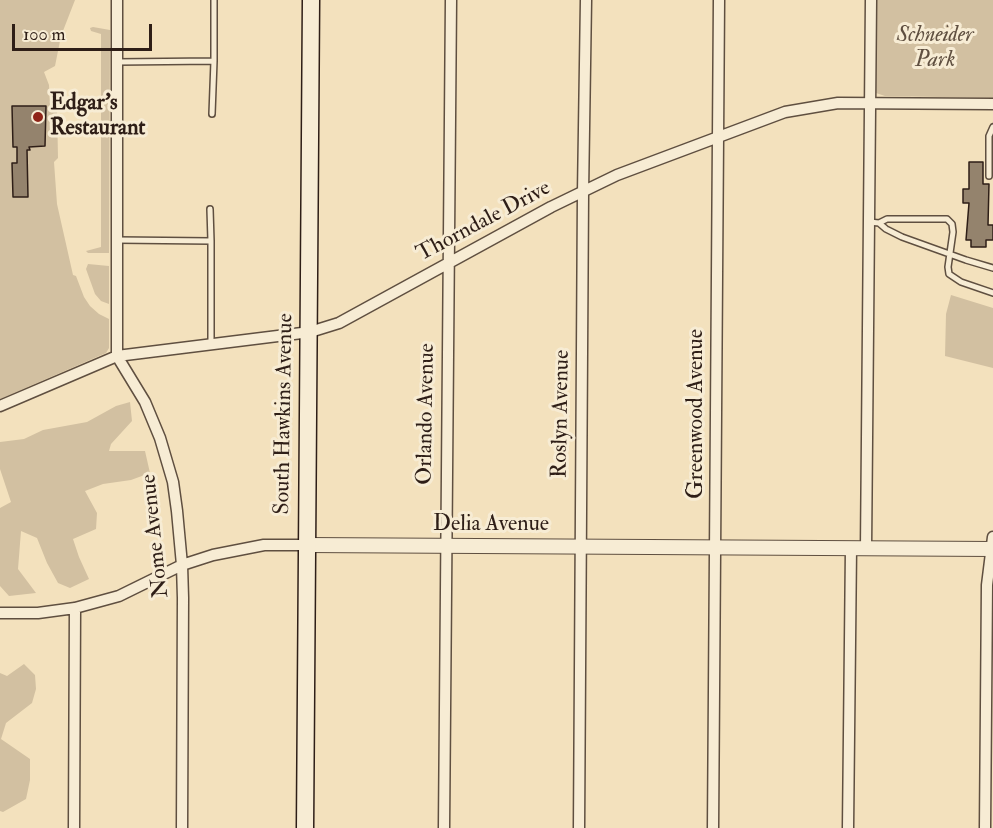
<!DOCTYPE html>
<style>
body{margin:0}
#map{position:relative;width:993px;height:828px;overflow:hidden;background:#f3e1bd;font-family:"IM FELL Double Pica",serif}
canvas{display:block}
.scale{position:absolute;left:12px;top:24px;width:140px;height:27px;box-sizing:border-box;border:3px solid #2e1e17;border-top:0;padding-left:8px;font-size:18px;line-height:21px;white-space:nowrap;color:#2e1e17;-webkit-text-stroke:4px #f7ecd4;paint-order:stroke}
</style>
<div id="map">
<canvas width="993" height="828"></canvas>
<div class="scale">100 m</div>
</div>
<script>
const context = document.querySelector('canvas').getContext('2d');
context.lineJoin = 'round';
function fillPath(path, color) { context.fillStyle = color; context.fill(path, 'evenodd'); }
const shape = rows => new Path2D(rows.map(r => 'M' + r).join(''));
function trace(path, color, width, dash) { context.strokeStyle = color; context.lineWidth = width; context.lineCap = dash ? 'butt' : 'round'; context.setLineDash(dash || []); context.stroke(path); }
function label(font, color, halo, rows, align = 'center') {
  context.font = font + ' "IM FELL Double Pica",serif'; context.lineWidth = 6; context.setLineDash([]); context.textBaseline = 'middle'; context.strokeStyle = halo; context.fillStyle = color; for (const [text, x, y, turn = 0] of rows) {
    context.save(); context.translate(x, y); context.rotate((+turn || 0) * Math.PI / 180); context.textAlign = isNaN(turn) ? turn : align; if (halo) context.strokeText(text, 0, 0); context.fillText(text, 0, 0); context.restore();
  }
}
fillPath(shape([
 [0,0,75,0,61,36,55,66,44,72,49,85,50,104,57,106,58,158,54,162,57,204,73,275,76,276,84,297,90,306,99,314,109,319,109,348,106,353,0,399],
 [876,0,993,0,993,98,885,96,876,93],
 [93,27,110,30,109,253,88,253,86,251,101,247,101,34,91,31,90,28],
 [88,264,109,266,109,304,101,301,95,294,86,269],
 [951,295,993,308,993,368,945,356,946,314],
 [130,402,132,421,111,444,109,451,145,451,150,473,131,480,103,484,85,491,97,513,96,529,73,539,79,557,89,579,70,588,58,583,47,563,37,538,21,531,18,569,36,593,9,596,0,586,0,508,11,502,0,469,0,442,24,439,43,430,87,422,116,406],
 [24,664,35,675,36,689,32,703,6,723,1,739,30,759,30,780,26,799,3,812,0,811,0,673,7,676]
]), '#d2c0a1');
const building = shape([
 [12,106,46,106,45,146,29,147,30,150,27,150,28,197,13,197,12,163,17,163,17,147,13,147,12,106],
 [969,162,983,162,983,184,989,184,988,225,993,225,993,240,986,240,986,247,971,247,971,240,966,240,969,203,963,203,963,189,969,189,969,162]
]);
fillPath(building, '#94836d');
trace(building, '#2e1e17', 1.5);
const service = shape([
 [117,62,214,61,214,0],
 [212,114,214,61],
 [989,176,989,136,993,127],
 [210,209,211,241],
 [869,222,879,223,887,219,947,219,952,224,953,232,948,267,949,274,961,282,993,293],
 [879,223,886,229,902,237,966,260,993,268],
 [117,240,211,241,211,344]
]);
const minor = shape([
 [117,0,117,356,145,402,160,438,173,482,177,511,182,565,183,598,182,828],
 [0,406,117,356,310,332,339,323,551,207,617,175,785,112,838,103,993,104],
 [866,548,871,0],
 [0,613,38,613,75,608,119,596,182,565,213,555,264,545,306,545],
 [74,828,75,608],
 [444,828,451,0],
 [579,828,583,193,586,0],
 [713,828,719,0],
 [848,828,851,548],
 [985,828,987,585,993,537]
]);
const tertiary = shape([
 [306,545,993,549]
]);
const secondary = shape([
 [305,828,311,0]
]);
trace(service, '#5f4f40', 8);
trace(minor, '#5f4f40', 13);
trace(tertiary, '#5f4f40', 16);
trace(secondary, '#2e1e17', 19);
trace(service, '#f7ecd4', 5);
trace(minor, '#f7ecd4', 10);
trace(tertiary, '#f7ecd4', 14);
trace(secondary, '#f7ecd4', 16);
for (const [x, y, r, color] of [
 [38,117,6,"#8f2418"]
]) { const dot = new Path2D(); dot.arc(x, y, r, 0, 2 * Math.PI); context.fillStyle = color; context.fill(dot); trace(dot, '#f7ecd4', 2); }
label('italic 22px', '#5f4f40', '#f7ecd4', [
 ["Schneider",935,36],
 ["Park",935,61]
]);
label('bold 22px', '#2e1e17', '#f7ecd4', [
 ["Edgar's",50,104],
 ["Restaurant",50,129]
], 'left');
label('22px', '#2e1e17', '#f7ecd4', [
 ["Thorndale Drive",484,222,-28],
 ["South Hawkins Avenue",285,414,-89],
 ["Orlando Avenue",427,414,-89],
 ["Roslyn Avenue",562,414,-89],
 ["Greenwood Avenue",697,414,-90],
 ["Delia Avenue",491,525],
 ["Nome Avenue",156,536,-96]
]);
</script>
